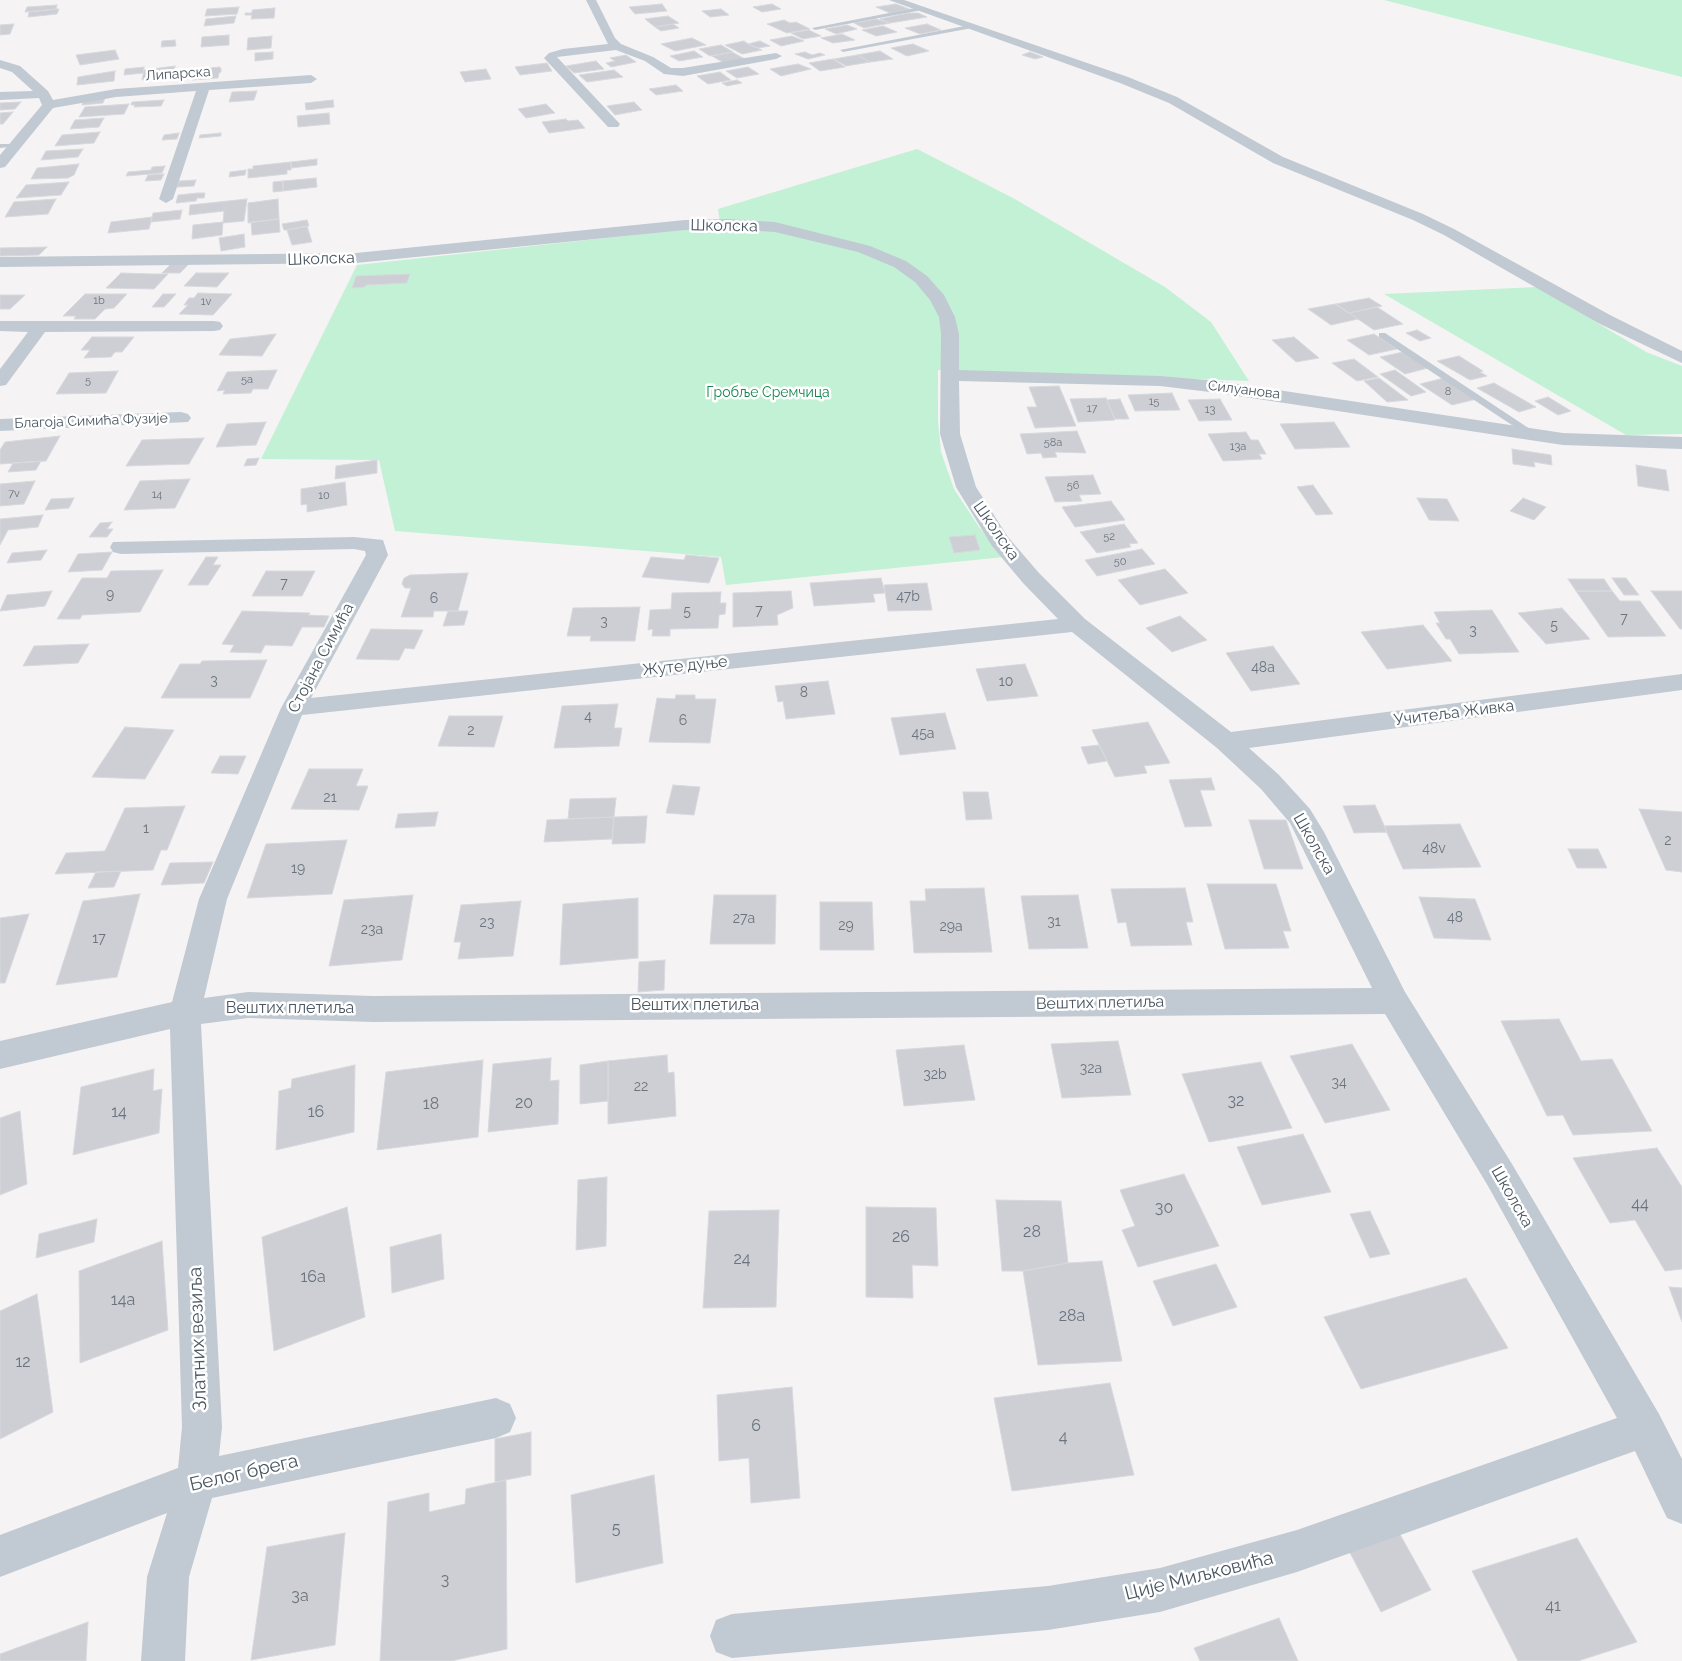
<!DOCTYPE html>
<meta charset="utf-8">
<style>
body{margin:0}
canvas{display:block;background:#f5f3f3}
</style>
<canvas width="1682" height="1661"></canvas>
<script>
const context = document.querySelector('canvas').getContext('2d');
context.lineJoin = 'round';
function fillPath(path, color) { context.fillStyle = color; context.fill(path, 'evenodd'); }
const shape = rows => new Path2D(rows.map(r => 'M' + r).join(''));
function trace(path, color, width, dash) { context.strokeStyle = color; context.lineWidth = width; context.lineCap = dash ? 'butt' : 'round'; context.setLineDash(dash || []); context.stroke(path); }
function label(font, color, halo, rows, align = 'center') {
  context.font = font + ' Raleway,sans-serif'; context.lineWidth = 5; context.setLineDash([]); context.textBaseline = 'middle'; context.strokeStyle = halo; context.fillStyle = color; for (const [text, x, y, turn = 0] of rows) {
    context.save(); context.translate(x, y); context.rotate((+turn || 0) * Math.PI / 180); context.textAlign = isNaN(turn) ? turn : align; if (halo) context.strokeText(text, 0, 0); context.fillText(text, 0, 0); context.restore();
  }
}
fillPath(shape([
 [1384,0,1682,0,1682,77],
 [917,149,1013,198,1165,287,1211,322,1249,381,938,370,938,421,941,452,954,489,979,527,1004,557,726,585,721,557,395,531,379,460,261,459,357,265,680,230,721,230,718,209],
 [1537,287,1646,352,1682,366,1682,434,1626,435,1384,294]
]), '#c3f1d5');
const building = shape([
 [662,4,667,11,635,14,629,7,662,4],
 [772,4,781,9,762,12,753,7,772,4],
 [896,4,909,9,890,13,876,7,896,4],
 [57,5,56,9,25,12,27,7,57,5],
 [239,7,237,14,205,16,207,9,239,7],
 [275,8,274,18,251,19,252,15,245,15,245,13,252,13,252,10,275,8],
 [56,9,59,9,57,14,28,17,29,12,56,9],
 [721,9,729,15,710,17,702,11,721,9],
 [908,13,918,13,927,17,890,23,880,19,908,13],
 [236,16,234,23,204,26,206,19,236,16],
 [668,16,679,23,655,27,645,19,668,16],
 [876,19,890,23,864,28,854,23,876,19],
 [784,20,790,23,796,22,810,29,787,33,767,24,784,20],
 [14,24,10,34,0,35,0,25,14,24],
 [673,24,679,28,661,31,655,27,673,24],
 [927,24,941,30,920,34,905,28,927,24],
 [847,25,857,29,836,34,825,29,847,25],
 [883,26,897,32,876,36,862,30,883,26],
 [809,30,821,36,803,39,791,33,809,30],
 [842,34,855,40,833,43,821,38,842,34],
 [229,35,229,45,201,47,202,37,229,35],
 [272,36,271,48,247,50,248,38,272,36],
 [792,36,804,41,781,46,770,40,792,36],
 [692,38,706,45,675,51,661,44,692,38],
 [175,40,176,46,161,47,162,41,175,40],
 [744,41,748,44,762,50,742,54,725,45,744,41],
 [760,41,770,46,758,48,748,44,760,41],
 [913,44,929,51,907,56,891,48,913,44],
 [721,45,733,52,710,56,699,49,721,45],
 [115,50,119,59,80,65,76,55,115,50],
 [694,51,703,57,679,61,670,56,694,51],
 [880,51,893,59,870,62,857,55,880,51],
 [273,52,273,59,255,61,255,53,273,52],
 [732,52,745,59,724,63,712,56,732,52],
 [805,52,812,55,820,53,825,55,808,59,795,54,805,52],
 [1030,52,1043,57,1035,59,1022,55,1030,52],
 [626,55,636,62,611,67,606,63,615,61,610,58,626,55],
 [857,55,870,62,846,66,834,59,857,55],
 [833,59,845,67,820,71,809,63,833,59],
 [596,61,604,69,574,73,566,66,596,61],
 [547,63,552,71,520,75,515,67,547,63],
 [798,64,811,69,781,76,770,69,798,64],
 [175,66,174,76,142,80,144,70,175,66],
 [144,67,143,73,124,75,125,69,144,67],
 [219,67,221,68,221,72,219,73,218,78,192,80,193,70,219,67],
 [748,67,759,74,737,78,726,71,748,67],
 [486,69,491,79,465,82,460,72,486,69],
 [614,70,623,77,587,82,579,75,614,70],
 [115,71,114,81,77,85,78,77,115,71],
 [720,72,731,80,708,84,697,76,720,72],
 [737,80,742,83,727,86,722,83,737,80],
 [676,85,683,91,656,95,649,89,676,85],
 [257,91,254,100,229,102,232,92,257,91],
 [105,98,103,103,82,105,84,100,105,98],
 [164,100,161,106,134,107,135,105,131,105,132,102,164,100],
 [333,100,334,107,306,110,305,103,333,100],
 [21,102,15,109,0,110,0,103,21,102],
 [634,102,642,110,615,115,607,106,634,102],
 [129,104,124,114,79,117,85,107,129,104],
 [546,104,555,113,526,118,518,109,546,104],
 [13,112,3,124,0,124,0,113,13,112],
 [329,113,330,124,298,127,297,116,329,113],
 [104,118,99,127,70,129,75,120,104,118],
 [566,119,568,121,578,120,585,128,549,133,542,122,566,119],
 [100,132,94,143,55,146,62,135,100,132],
 [179,133,177,139,162,140,164,135,179,133],
 [221,133,221,136,199,138,200,135,221,133],
 [83,149,78,157,41,160,46,151,83,149],
 [317,159,317,165,291,168,291,162,317,159],
 [291,162,291,170,287,170,287,174,248,178,248,169,253,169,253,166,291,162],
 [79,164,74,175,68,178,31,179,37,168,79,164],
 [165,166,162,173,126,176,128,172,151,170,152,167,165,166],
 [246,170,245,175,229,177,230,172,246,170],
 [164,174,161,180,145,181,148,175,164,174],
 [316,178,317,187,283,191,283,181,316,178],
 [196,180,194,186,177,187,179,181,196,180],
 [283,181,283,191,273,192,273,182,283,181],
 [69,182,61,195,16,198,26,185,69,182],
 [198,193,205,193,204,198,197,198,196,201,176,203,178,195,198,193],
 [56,199,48,214,5,217,14,202,56,199],
 [247,199,244,221,223,223,224,211,189,215,190,205,247,199],
 [278,199,279,219,248,223,248,203,278,199],
 [182,210,180,219,151,222,153,213,182,210],
 [152,217,149,229,108,233,111,222,152,217],
 [279,219,280,232,252,235,251,222,279,219],
 [307,220,309,226,287,230,284,230,282,224,307,220],
 [223,222,222,235,192,239,193,225,223,222],
 [307,226,312,242,292,245,287,230,307,226],
 [244,234,245,247,221,251,219,238,244,234],
 [47,247,39,255,0,256,0,248,47,247],
 [171,264,189,264,180,273,162,273,171,264],
 [121,273,152,274,168,274,154,289,106,288,121,273],
 [196,273,229,273,217,287,184,286,196,273],
 [410,274,407,283,366,285,365,287,352,288,356,276,410,274],
 [198,293,232,294,213,315,179,314,188,305,184,305,189,298,194,298,198,293],
 [85,294,127,294,114,308,105,309,95,319,74,319,76,316,63,316,85,294],
 [163,294,176,294,164,307,152,307,163,294],
 [0,295,25,295,10,309,0,309,0,295],
 [1369,298,1382,306,1349,313,1336,304,1369,298],
 [1335,304,1349,313,1358,319,1331,325,1308,309,1335,304],
 [1377,307,1403,324,1374,330,1349,313,1377,307],
 [1417,330,1431,338,1420,341,1406,333,1417,330],
 [276,334,262,356,219,355,230,339,276,334],
 [1374,334,1397,349,1369,355,1347,340,1374,334],
 [92,337,134,337,122,352,115,352,111,357,84,358,90,350,81,350,92,337],
 [1294,337,1319,358,1296,362,1272,340,1294,337],
 [1403,352,1428,368,1405,374,1380,357,1403,352],
 [1459,356,1483,371,1480,372,1487,376,1470,380,1437,361,1459,356],
 [1354,359,1378,377,1357,381,1332,363,1354,359],
 [277,370,268,389,253,389,251,393,223,394,225,390,217,391,227,372,277,370],
 [1395,370,1426,392,1411,396,1380,374,1395,370],
 [118,371,106,393,56,394,69,373,118,371],
 [1379,378,1408,400,1387,402,1364,381,1379,378],
 [1444,378,1477,399,1452,405,1420,384,1444,378],
 [1494,383,1536,407,1519,412,1477,388,1494,383],
 [1059,386,1076,426,1035,428,1027,407,1037,407,1029,387,1059,386],
 [1172,393,1180,410,1135,411,1128,395,1172,393],
 [1548,397,1571,411,1558,415,1535,401,1548,397],
 [1106,398,1115,420,1078,422,1070,399,1106,398],
 [1120,399,1129,419,1115,419,1107,400,1120,399],
 [1220,399,1232,420,1199,421,1188,400,1220,399],
 [266,422,256,445,216,447,227,424,266,422],
 [1334,422,1350,447,1295,449,1280,424,1334,422],
 [1077,431,1086,453,1055,452,1057,457,1043,458,1041,453,1027,454,1020,434,1077,431],
 [1246,432,1251,440,1258,440,1266,454,1259,454,1262,459,1223,461,1208,434,1246,432],
 [60,436,46,461,0,464,0,450,5,442,60,436],
 [204,438,189,464,126,466,142,440,204,438],
 [1512,449,1551,455,1552,465,1534,462,1535,467,1513,464,1512,449],
 [259,458,256,465,244,466,247,459,259,458],
 [377,460,377,473,335,479,336,466,377,460],
 [41,461,36,470,8,472,13,463,41,461],
 [1636,465,1666,470,1669,491,1638,486,1636,465],
 [1093,475,1101,494,1079,495,1082,501,1055,502,1045,477,1093,475],
 [190,479,175,508,124,510,140,481,190,479],
 [35,481,24,504,0,506,0,484,35,481],
 [345,482,347,505,307,512,307,504,301,505,301,489,345,482],
 [1313,485,1333,514,1316,515,1297,487,1313,485],
 [74,498,69,508,45,510,51,499,74,498],
 [1417,498,1447,499,1459,521,1429,520,1417,498],
 [1523,498,1546,507,1534,520,1510,511,1523,498],
 [1111,501,1125,520,1075,527,1062,507,1111,501],
 [43,515,38,527,8,530,0,545,0,519,43,515],
 [112,522,107,529,113,529,107,537,89,537,100,523,112,522],
 [1124,524,1138,543,1129,544,1131,547,1097,553,1080,532,1124,524],
 [975,535,980,550,954,553,949,537,975,535],
 [1142,549,1155,564,1097,576,1085,560,1142,549],
 [47,550,41,560,7,563,12,553,47,550],
 [112,552,102,570,68,572,78,554,112,552],
 [686,555,719,558,709,583,642,577,651,557,684,560,686,555],
 [206,557,218,557,213,565,221,565,208,585,188,585,206,557],
 [1165,569,1188,593,1140,605,1118,580,1165,569],
 [163,570,140,612,82,615,80,619,57,619,82,578,107,578,111,571,163,570],
 [266,571,315,571,302,596,252,596,266,571],
 [468,573,458,611,434,611,433,617,401,617,411,588,405,588,402,584,404,578,410,575,468,573],
 [881,578,885,593,873,594,875,602,814,606,810,583,881,578],
 [1612,578,1626,578,1639,595,1624,595,1612,578],
 [1568,579,1604,579,1612,591,1576,591,1568,579],
 [927,583,932,610,888,611,884,585,927,583],
 [52,591,45,606,0,611,7,595,52,591],
 [791,591,793,608,777,615,778,625,733,627,733,593,791,591],
 [1576,591,1612,591,1620,601,1640,601,1666,636,1608,637,1576,591],
 [1651,591,1682,591,1682,629,1680,629,1651,591],
 [721,592,720,603,726,603,725,614,719,615,718,628,670,629,670,636,652,636,653,629,648,630,650,610,671,609,672,593,721,592],
 [640,607,635,641,590,641,591,636,567,636,573,608,640,607],
 [1562,608,1590,639,1546,644,1518,613,1562,608],
 [1492,610,1519,652,1459,654,1450,639,1446,639,1436,623,1440,623,1434,612,1492,610],
 [242,611,310,613,308,615,329,616,324,627,302,627,292,646,265,645,261,653,230,652,234,645,222,644,242,611],
 [448,611,468,611,464,625,443,626,448,611],
 [1180,616,1207,640,1172,652,1146,628,1180,616],
 [1423,625,1452,661,1387,669,1361,632,1423,625],
 [371,629,423,630,414,649,405,648,399,660,356,659,371,629],
 [89,644,78,663,23,666,34,646,89,644],
 [1273,646,1300,684,1251,691,1226,653,1273,646],
 [267,660,250,698,161,698,180,664,200,664,202,661,267,660],
 [1025,664,1038,696,987,701,976,669,1025,664],
 [828,681,835,714,786,719,783,701,778,702,775,686,828,681],
 [676,695,695,695,695,699,716,699,710,743,649,742,657,698,675,699,676,695],
 [618,704,614,728,622,728,619,746,554,748,562,706,618,704],
 [945,713,956,749,900,755,891,718,945,713],
 [449,716,503,716,494,747,438,746,449,716],
 [1148,722,1170,763,1144,766,1147,773,1115,777,1092,730,1148,722],
 [125,727,174,730,145,779,92,777,125,727],
 [1099,745,1107,761,1088,764,1081,747,1099,745],
 [220,756,246,756,238,774,211,773,220,756],
 [309,769,363,769,356,786,368,786,359,810,291,809,309,769],
 [1211,778,1215,790,1200,790,1212,826,1185,827,1169,780,1211,778],
 [673,785,700,787,694,815,666,813,673,785],
 [963,792,988,792,992,819,966,820,963,792],
 [616,798,614,817,568,819,570,799,616,798],
 [1375,805,1387,832,1354,833,1343,806,1375,805],
 [185,806,167,850,161,850,153,870,55,874,66,853,105,851,125,808,185,806],
 [1639,809,1682,812,1682,872,1666,870,1639,809],
 [438,812,435,826,395,828,398,814,438,812],
 [647,816,645,843,612,844,614,817,647,816],
 [614,817,612,839,544,842,547,820,614,817],
 [1249,820,1286,820,1303,869,1264,869,1249,820],
 [1460,824,1481,867,1403,869,1384,826,1460,824],
 [347,840,332,894,247,898,266,844,347,840],
 [1568,849,1598,849,1607,868,1577,868,1568,849],
 [213,862,204,883,161,885,170,863,213,862],
 [121,871,114,887,88,888,96,872,121,871],
 [1207,884,1276,884,1291,931,1283,931,1289,948,1225,949,1207,884],
 [984,888,992,952,914,953,910,901,926,901,925,889,984,888],
 [1185,888,1193,922,1186,922,1192,945,1131,946,1126,922,1118,923,1111,889,1185,888],
 [140,894,117,977,56,985,83,901,140,894],
 [413,895,402,960,329,966,344,900,413,895],
 [714,895,776,895,775,944,710,944,714,895],
 [1078,895,1088,948,1029,949,1021,896,1078,895],
 [1419,897,1475,899,1491,940,1434,938,1419,897],
 [638,898,638,958,560,965,563,904,638,898],
 [521,901,513,956,458,959,461,942,454,942,461,905,521,901],
 [820,902,872,902,874,950,820,950,820,902],
 [29,914,5,983,0,983,0,918,29,914],
 [665,960,664,990,638,992,639,962,665,960],
 [1559,1019,1581,1061,1612,1059,1652,1131,1573,1135,1563,1115,1547,1116,1501,1021,1559,1019],
 [1118,1041,1131,1095,1062,1098,1051,1044,1118,1041],
 [1352,1044,1390,1110,1325,1123,1290,1056,1352,1044],
 [964,1045,975,1100,904,1106,896,1050,964,1045],
 [667,1055,668,1073,674,1072,676,1116,608,1124,608,1061,667,1055],
 [551,1058,550,1081,559,1080,558,1124,488,1132,493,1064,551,1058],
 [483,1060,478,1137,377,1150,386,1072,483,1060],
 [608,1061,608,1101,580,1104,580,1065,608,1061],
 [1261,1062,1292,1128,1209,1142,1182,1074,1261,1062],
 [355,1065,354,1132,276,1150,279,1091,291,1088,292,1079,355,1065],
 [154,1069,153,1091,162,1089,159,1133,73,1155,81,1087,154,1069],
 [20,1111,27,1184,0,1195,0,1118,20,1111],
 [1303,1134,1331,1192,1262,1205,1237,1147,1303,1134],
 [1657,1148,1682,1187,1682,1269,1665,1271,1635,1220,1610,1223,1573,1158,1657,1148],
 [1184,1174,1219,1246,1138,1267,1122,1230,1135,1226,1120,1190,1184,1174],
 [607,1177,606,1246,576,1250,578,1180,607,1177],
 [996,1200,1061,1201,1068,1263,1023,1271,1002,1271,996,1200],
 [347,1207,365,1317,274,1351,262,1237,347,1207],
 [866,1207,936,1208,938,1266,912,1265,913,1298,866,1297,866,1207],
 [779,1210,776,1307,703,1308,709,1211,779,1210],
 [1370,1211,1390,1254,1370,1258,1350,1214,1370,1211],
 [97,1219,94,1242,36,1258,39,1234,97,1219],
 [441,1234,444,1279,392,1293,390,1247,441,1234],
 [162,1241,168,1330,80,1363,79,1271,162,1241],
 [1102,1261,1122,1361,1038,1365,1023,1271,1068,1263,1102,1261],
 [1216,1264,1237,1307,1173,1326,1153,1281,1216,1264],
 [1466,1278,1508,1348,1361,1389,1324,1317,1466,1278],
 [1669,1287,1682,1288,1682,1322,1669,1287],
 [37,1294,53,1412,0,1439,0,1311,37,1294],
 [1110,1383,1134,1475,1012,1491,994,1398,1110,1383],
 [792,1387,800,1498,751,1503,749,1458,719,1461,717,1395,792,1387],
 [531,1432,531,1475,495,1482,495,1439,531,1432],
 [654,1475,663,1563,576,1583,571,1495,654,1475],
 [506,1480,507,1649,451,1661,380,1661,388,1502,429,1493,429,1512,465,1504,466,1489,506,1480],
 [1397,1529,1431,1590,1381,1612,1348,1549,1397,1529],
 [345,1533,335,1645,251,1660,267,1547,345,1533],
 [1577,1538,1637,1642,1578,1661,1518,1661,1472,1571,1577,1538],
 [1279,1618,1298,1661,1200,1661,1194,1648,1279,1618],
 [88,1622,86,1661,0,1661,0,1654,88,1622]
]);
fillPath(building, '#cdcfd5');
trace(building, '#d7d9de', 1);
fillPath(shape([
 [920,7,922,10,815,30,812,28,920,7],
 [970,25,972,28,843,52,840,50,970,25],
 [0,144,14,144,18,146,0,148,0,144],
 [1379,333,1385,333,1539,435,1534,438,1530,437,1379,337,1379,333]
]), '#c1cad2');
fillPath(shape([
 [586,0,596,0,615,38,621,44,653,57,671,68,683,68,776,53,782,56,776,59,683,76,664,74,645,61,616,50,557,57,620,124,618,127,608,127,544,58,549,53,563,49,608,44,586,0],
 [889,0,904,0,1128,77,1177,97,1283,157,1423,214,1454,229,1610,315,1682,351,1682,363,1598,323,1444,235,1413,220,1273,163,1169,103,1120,83,889,0],
 [0,60,20,66,48,91,53,100,116,89,311,75,317,79,311,83,209,90,173,199,166,203,159,199,196,91,116,97,53,108,5,167,0,168,0,155,42,105,39,98,0,100,0,92,33,91,12,72,0,68,0,60],
 [727,219,775,222,870,246,906,261,927,276,944,295,955,317,959,334,959,370,1160,376,1218,381,1563,433,1682,437,1682,449,1563,445,1218,393,1160,386,959,381,960,434,976,487,1008,537,1039,573,1085,619,1231,732,1682,674,1682,690,1249,748,1279,775,1310,809,1324,832,1405,992,1512,1164,1659,1414,1682,1459,1682,1524,1667,1518,1635,1451,1297,1572,1160,1612,1048,1630,732,1658,716,1652,710,1636,716,1620,732,1614,1048,1586,1160,1568,1297,1530,1617,1418,1488,1186,1385,1014,373,1022,248,1018,201,1024,222,1427,219,1456,496,1398,510,1404,516,1418,510,1432,496,1438,212,1498,189,1577,185,1661,141,1661,147,1577,167,1513,0,1577,0,1535,178,1468,182,1427,170,1029,0,1069,0,1041,172,1002,199,899,281,708,366,555,365,551,354,549,121,554,113,552,110,547,113,542,354,537,383,540,388,555,311,698,1058,619,1023,583,992,546,956,487,940,434,941,334,939,317,930,300,915,282,894,267,858,252,775,232,727,229,685,230,356,263,0,267,0,257,356,253,685,220,727,219],
 [1072,632,1217,748,1261,789,1290,823,1372,988,373,996,248,992,204,998,227,899,302,715,1072,632],
 [0,321,214,321,220,322,223,326,220,330,214,331,45,332,6,385,0,386,0,369,28,332,0,331,0,321],
 [181,412,188,414,191,418,188,422,0,431,0,419,181,412]
]), '#c1cad2');
label('11px', '#6b747e', null, [
 ["1b",99,301],
 ["1v",206,302],
 ["5a",247,380],
 ["5",88,381],
 ["8",1448,392],
 ["15",1154,402],
 ["17",1092,409],
 ["13",1210,410],
 ["58a",1053,443],
 ["13a",1238,447],
 ["56",1073,486],
 ["7v",14,494],
 ["14",157,495],
 ["10",324,496],
 ["52",1109,537],
 ["50",1120,562]
]);
label('14px', '#4a5661', '#fff', [
 ["Липарска",178,74,-4],
 ["Силуанова",1244,390,7],
 ["Благоја Симића Фузије",91,421,-2]
]);
label('14px', '#17864f', '#fff', [
 ["Гробље Сремчица",768,393]
]);
label('14px', '#6b747e', null, [
 ["7",284,584],
 ["9",110,595],
 ["47b",908,597],
 ["6",434,599],
 ["7",759,611],
 ["5",687,612],
 ["7",1624,619],
 ["3",604,622],
 ["5",1554,626],
 ["3",1473,631],
 ["48a",1263,668],
 ["3",214,681],
 ["10",1006,682],
 ["8",804,693],
 ["4",588,717],
 ["6",683,721],
 ["2",471,731],
 ["45a",923,734],
 ["21",330,798],
 ["1",146,829],
 ["2",1668,841],
 ["48v",1434,849],
 ["19",298,869],
 ["48",1455,918],
 ["27a",744,919],
 ["31",1054,922],
 ["23",487,923],
 ["29",846,926],
 ["29a",951,927],
 ["23a",372,930],
 ["17",99,939],
 ["32a",1091,1069],
 ["32b",935,1075],
 ["34",1339,1083],
 ["22",641,1087]
]);
label('16px', '#4a5661', '#fff', [
 ["Школска",724,226,1],
 ["Школска",321,259,-2],
 ["Школска",996,531,55],
 ["Стојана Симића",321,658,-62],
 ["Жуте дуње",685,666,-6],
 ["Учитеља Живка",1454,713,-7],
 ["Школска",1314,844,60],
 ["Вештих плетиља",1100,1003,-1],
 ["Вештих плетиља",695,1005],
 ["Вештих плетиља",290,1008],
 ["Школска",1512,1197,60]
]);
label('16px', '#6b747e', null, [
 ["32",1236,1101],
 ["20",524,1103],
 ["18",431,1104],
 ["14",119,1112],
 ["16",316,1112],
 ["44",1640,1204],
 ["30",1164,1208],
 ["28",1032,1232],
 ["26",901,1237],
 ["24",742,1259],
 ["16a",313,1277],
 ["14a",123,1300],
 ["28a",1072,1316],
 ["12",23,1362],
 ["6",756,1426],
 ["4",1063,1437],
 ["5",616,1529],
 ["3",445,1580],
 ["3a",300,1596],
 ["41",1553,1606]
]);
label('19px', '#4a5661', '#fff', [
 ["Златних везиља",198,1339,-92],
 ["Белог брега",244,1473,-13],
 ["Ције Миљковића",1199,1576,-14]
]);
</script>
